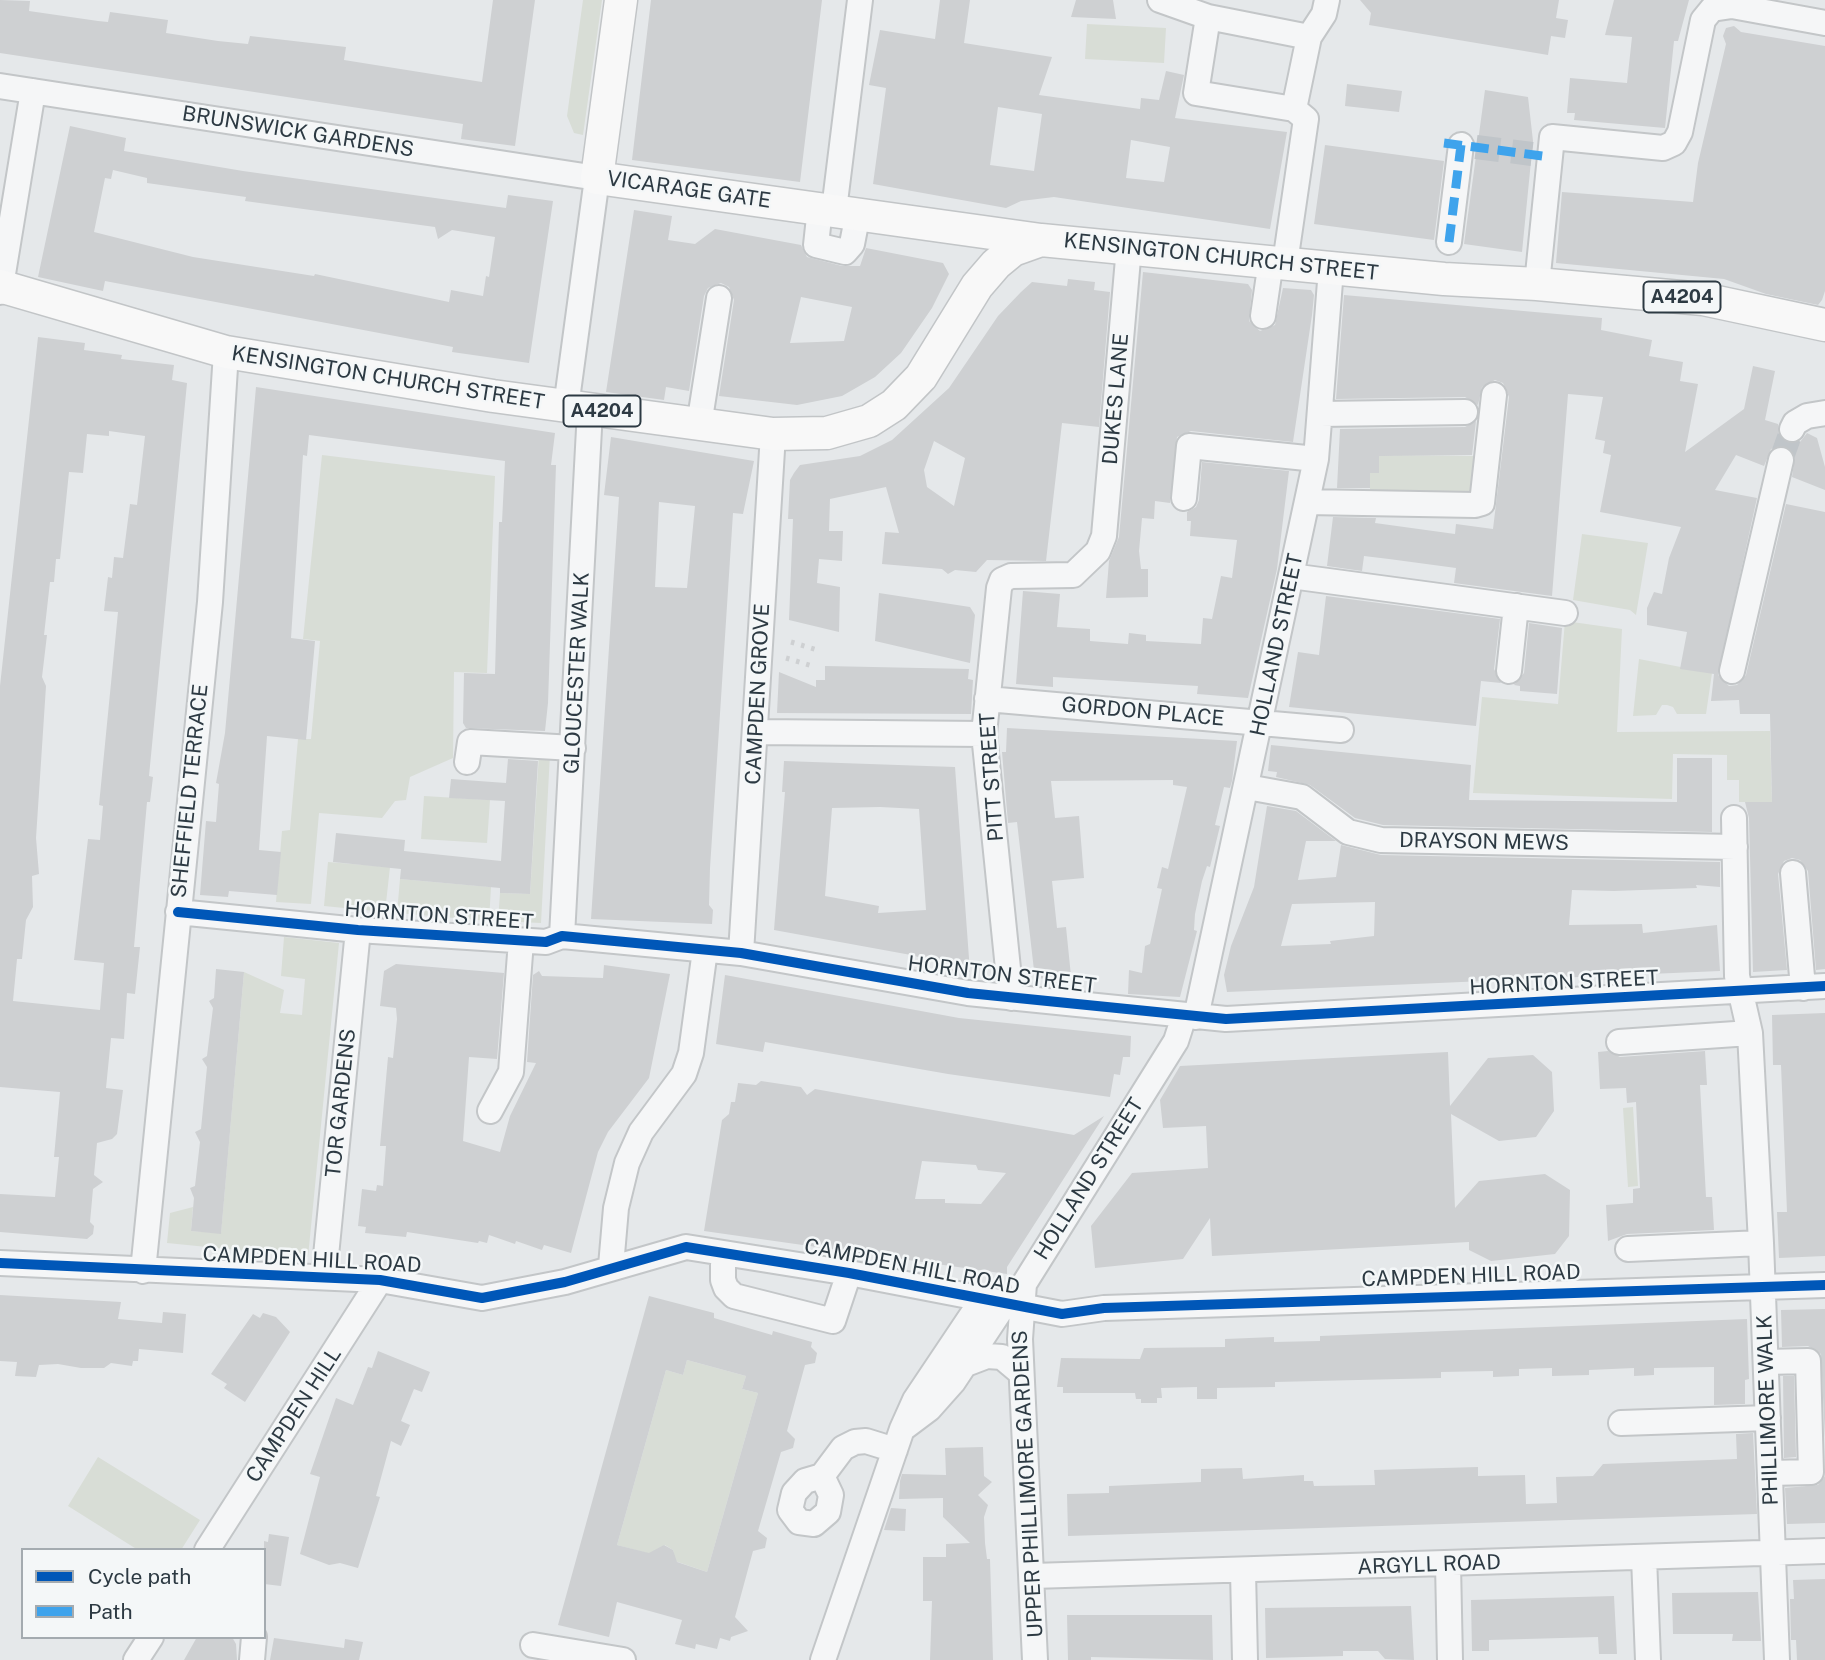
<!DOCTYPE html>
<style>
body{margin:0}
#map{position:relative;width:1825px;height:1660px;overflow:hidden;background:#e5e8ea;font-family:"Public Sans",sans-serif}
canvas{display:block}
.legend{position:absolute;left:21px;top:1548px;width:245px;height:91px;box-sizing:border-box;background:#f4f7f8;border:2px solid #a4abb0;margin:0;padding:9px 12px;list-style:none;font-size:21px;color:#2d3a43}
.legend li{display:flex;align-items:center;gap:14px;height:35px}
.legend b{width:35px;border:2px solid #a4abb0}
</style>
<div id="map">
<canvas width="1825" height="1660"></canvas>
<ul class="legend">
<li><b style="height:9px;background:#0057b8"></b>Cycle path</li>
<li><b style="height:9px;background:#3ea3ec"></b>Path</li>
</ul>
</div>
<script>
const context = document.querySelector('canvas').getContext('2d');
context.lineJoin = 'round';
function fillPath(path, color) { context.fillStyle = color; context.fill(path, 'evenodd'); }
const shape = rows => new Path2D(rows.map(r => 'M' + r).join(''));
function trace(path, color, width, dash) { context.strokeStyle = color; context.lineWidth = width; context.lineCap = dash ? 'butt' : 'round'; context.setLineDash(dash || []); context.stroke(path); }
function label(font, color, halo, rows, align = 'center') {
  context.font = font + ' "Public Sans",sans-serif'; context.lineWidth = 5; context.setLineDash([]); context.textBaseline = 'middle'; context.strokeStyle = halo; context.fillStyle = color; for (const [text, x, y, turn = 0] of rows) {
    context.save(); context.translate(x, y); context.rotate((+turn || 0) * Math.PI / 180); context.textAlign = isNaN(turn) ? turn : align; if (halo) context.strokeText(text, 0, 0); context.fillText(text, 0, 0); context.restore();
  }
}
fillPath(shape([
 [583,0,602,0,583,135,574,133,567,116],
 [1087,24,1166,28,1164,63,1085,59],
 [322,455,495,476,487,673,454,672,453,758,410,777,406,800,395,801,382,818,319,813,311,904,276,902,282,831,290,830,298,739,311,739,320,641,303,639],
 [1379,455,1474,456,1474,495,1370,495,1370,473,1379,473],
 [1582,534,1648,543,1636,615,1630,610,1573,600],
 [1565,621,1622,629,1617,732,1770,731,1772,802,1739,802,1739,780,1727,780,1727,755,1673,754,1672,799,1473,793,1482,697,1558,704],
 [1639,659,1712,673,1706,714,1677,714,1673,707,1667,705,1662,705,1656,715,1633,716],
 [539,754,550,754,541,923,498,921,500,893,530,894],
 [424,796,490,800,487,843,421,839],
 [328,862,390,867,385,912,324,906],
 [400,879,491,887,489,921,397,913],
 [284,937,339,943,308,1257,167,1243,170,1213,193,1207,191,1231,221,1233,244,972,284,990,280,1013,302,1015,305,979,281,976],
 [1633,1107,1638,1186,1628,1187,1623,1108],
 [687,1360,746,1376,742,1389,758,1393,707,1572,675,1561,673,1550,665,1545,650,1554,617,1545,666,1370,683,1375],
 [98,1457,200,1520,181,1550,138,1550,68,1506]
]), '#d8ddd6');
fillPath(shape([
 [0,0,30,1,29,11,98,21,108,22,110,12,168,20,166,33,218,41,248,44,250,36,346,47,344,60,482,82,493,0,535,0,515,146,461,139,463,124,0,53],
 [651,0,822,0,800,182,632,160],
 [940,0,970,0,964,43,1052,57,1039,95,1140,109,1141,98,1159,100,1166,71,1184,75,1175,118,1287,132,1270,229,1054,197,1021,201,1006,208,873,184,886,88,869,85,880,30,935,39],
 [998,107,1042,114,1034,171,990,165],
 [1131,140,1170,147,1164,182,1126,178],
 [1076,0,1113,0,1116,19,1071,17],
 [1360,0,1559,0,1556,18,1568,20,1565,38,1551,36,1548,55,1369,25,1371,13],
 [1614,0,1689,0,1678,41,1674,41,1665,128,1574,120,1575,113,1567,113,1570,78,1627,83,1632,37,1605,35],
 [1734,26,1741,32,1825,46,1825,291,1822,300,1818,305,1766,294,1724,279,1556,263,1562,192,1693,202,1698,163,1726,44,1723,36,1726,28],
 [1347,84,1402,91,1399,112,1345,106],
 [1485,90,1528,97,1533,141,1522,252,1464,244],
 [70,126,126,138,124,151,243,171,506,208,508,195,553,201,529,363,452,352,453,347,105,281,103,291,38,277],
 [113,170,147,178,147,183,246,197,245,201,435,227,438,239,452,230,495,237,489,277,486,276,483,296,451,290,449,302,315,274,314,276,193,257,94,232,105,178,111,179],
 [1325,145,1444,161,1434,240,1314,224],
 [634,210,672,216,668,240,695,244,715,229,801,245,807,257,842,266,860,266,866,248,943,263,949,274,932,308,901,353,875,377,842,396,797,405,719,396,734,300,729,287,721,283,708,288,704,296,689,391,666,387,664,400,606,392],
 [801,297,852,307,844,341,790,343],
 [1143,272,1248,284,1252,290,1249,321,1260,331,1275,325,1283,288,1311,290,1314,295,1312,315,1293,442,1191,431,1177,437,1170,503,1155,501,1154,519,1142,518,1139,551,1141,569,1148,569,1148,597,1106,598,1109,561,1119,537],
 [1068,279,1095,282,1094,290,1110,292,1099,427,1062,423,1046,561,987,560,976,572,955,570,948,574,942,569,882,564,885,532,899,533,886,487,830,499,829,531,843,531,842,561,819,559,817,583,840,587,839,632,789,620,793,519,788,519,790,480,794,473,800,465,860,456,892,440,949,388,998,316,1021,292,1032,282,1067,286],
 [934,441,965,458,954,506,927,487,924,470],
 [1344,295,1602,318,1601,330,1652,340,1649,356,1683,362,1680,381,1698,384,1685,452,1744,409,1753,366,1775,371,1765,420,1778,424,1779,437,1786,443,1800,442,1807,433,1817,438,1825,467,1825,490,1792,477,1795,456,1784,445,1771,449,1764,466,1736,455,1715,490,1757,498,1718,675,1729,686,1737,685,1746,675,1786,504,1825,512,1825,969,1816,970,1808,871,1800,860,1792,858,1784,861,1778,874,1787,970,1753,972,1749,818,1745,802,1772,802,1770,714,1740,714,1739,700,1711,701,1714,674,1680,669,1687,632,1647,625,1647,608,1654,592,1662,594,1669,558,1681,527,1600,512,1611,455,1603,453,1605,441,1595,439,1603,397,1568,394,1552,596,1454,583,1456,568,1389,559,1364,556,1362,571,1327,566,1333,517,1376,518,1375,523,1455,534,1456,524,1493,529,1509,397,1503,383,1495,380,1482,387,1478,405,1465,397,1336,399],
 [38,337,85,343,84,350,122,355,121,359,174,365,172,380,187,383,149,776,153,777,150,802,147,802,134,947,140,947,135,994,127,993,124,1039,111,1038,106,1088,123,1090,117,1134,112,1139,97,1143,94,1175,103,1182,93,1189,90,1222,94,1226,93,1234,87,1239,0,1232,0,1194,55,1197,59,1157,54,1157,60,1092,0,1087,0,686],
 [109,431,145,436,137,505,130,504,123,558,114,557,112,578,108,577,104,611,118,612,99,805,103,806,100,840,88,839,74,960,104,963,100,1010,13,1001,17,959,22,959,26,920,33,907,32,876,39,874,36,838,46,686,42,677,47,635,44,635,50,582,54,582,56,559,60,559,69,472,83,473,87,434,109,436],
 [256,387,555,433,551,465,556,465,548,703,545,731,466,728,463,723,464,673,495,674,499,522,502,522,505,461,309,435,307,456,303,455,291,638,315,641,306,740,267,736,259,850,281,852,277,895,229,891,228,897,200,895,206,821,216,822,219,784,216,783,225,733],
 [1476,421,1472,455,1379,456,1379,473,1370,473,1370,488,1337,488,1340,429,1465,427],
 [611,437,754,461,743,514,733,513,710,868,709,905,713,910,712,924,591,919,619,497,604,495],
 [659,502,695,506,687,588,655,587],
 [1202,462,1289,471,1277,569,1248,698,1197,694,1198,686,1053,677,1053,687,1016,684,1023,591,1060,594,1057,627,1090,629,1090,641,1128,644,1129,633,1146,635,1146,641,1201,644,1203,618,1212,619,1221,576,1232,578,1237,540,1190,536,1191,521,1187,521,1187,512,1196,507,1199,500],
 [879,593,970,607,975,615,970,663,875,641],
 [1326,596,1500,619,1494,669,1501,683,1481,681,1476,726,1289,707,1298,652,1319,655],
 [1529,623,1562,628,1557,694,1520,691,1520,686,1514,685,1524,673],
 [825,666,969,669,968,679,973,680,971,714,777,713,779,672,816,687,816,680,825,680],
 [1007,728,1237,741,1232,781,1230,788,1224,787,1215,825,1220,826,1210,867,1207,866,1202,881,1195,914,1194,930,1197,931,1180,997,1128,994,1129,970,1142,973,1145,946,1150,944,1162,889,1157,888,1162,867,1168,869,1187,787,1173,785,1173,780,1051,781,1055,818,1079,816,1084,878,1052,881,1057,928,1066,927,1071,976,1035,979,1017,822,1008,823,1002,752,1006,752],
 [1271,745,1471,765,1469,800,1677,802,1677,758,1712,758,1712,832,1383,825,1355,818,1310,785,1276,777,1277,772,1268,771],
 [508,759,538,761,530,894,500,893,500,888,400,879,401,869,333,862,336,833,405,840,404,851,501,861,505,801,449,798,451,779,506,783],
 [784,761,955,767,970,972,951,973,951,968,937,969,937,962,911,955,774,930,785,792,782,792],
 [880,807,919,809,926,910,878,913,879,906,825,896,832,808],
 [1267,806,1296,811,1336,841,1306,841,1298,880,1336,877,1341,845,1381,855,1720,862,1720,887,1696,885,1697,888,1614,891,1572,890,1569,925,1642,924,1643,933,1717,925,1720,971,1227,992,1224,975,1231,946,1254,887],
 [1375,902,1374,936,1330,941,1331,944,1281,946,1292,904],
 [396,964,504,973,497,1059,469,1057,463,1141,500,1152,510,1116,536,1063,527,1062,533,975,539,971,542,976,603,978,604,965,670,974,649,1078,608,1132,598,1152,571,1253,544,1245,542,1250,516,1241,515,1244,489,1235,487,1243,479,1241,478,1243,407,1232,406,1237,365,1233,366,1227,358,1226,362,1189,376,1191,377,1185,383,1186,386,1146,380,1146,388,1057,393,1058,397,1019,396,1008,380,1006,384,971],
 [216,969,244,972,221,1234,191,1231,194,1198,190,1188,195,1186,200,1142,195,1132,201,1129,207,1067,202,1059,207,1056,213,1008,209,1001,214,998],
 [725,975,959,1018,1131,1036,1130,1057,1123,1057,1120,1075,1114,1074,1110,1097,948,1074,765,1042,763,1052,716,1044],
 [1825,1013,1825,1256,1779,1258,1777,1212,1787,1212,1781,1065,1773,1065,1772,1015],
 [1608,1051,1620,1057,1705,1051,1707,1085,1700,1085,1706,1197,1712,1197,1714,1230,1627,1234,1608,1241,1606,1205,1633,1203,1633,1189,1640,1188,1636,1102,1627,1103,1626,1088,1600,1089,1598,1052],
 [1448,1052,1450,1106,1488,1058,1533,1055,1552,1072,1554,1111,1536,1137,1499,1141,1451,1114,1455,1208,1479,1181,1545,1174,1570,1190,1569,1236,1555,1254,1491,1261,1469,1250,1469,1242,1212,1256,1210,1218,1183,1259,1095,1268,1091,1226,1132,1173,1208,1168,1206,1126,1163,1128,1160,1100,1180,1066],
 [761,1081,801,1087,807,1095,815,1089,1074,1135,1104,1116,1007,1267,1007,1274,704,1231,722,1120,729,1114,731,1102,735,1102,738,1083,756,1085],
 [922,1161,976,1165,978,1170,1006,1173,981,1204,945,1203,945,1199,915,1199],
 [0,1295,121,1302,118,1319,162,1323,163,1312,186,1314,183,1353,139,1349,138,1361,133,1361,132,1366,111,1363,104,1368,81,1368,58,1364,39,1365,36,1377,15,1376,17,1362,0,1361],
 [649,1296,714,1313,714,1318,772,1335,773,1331,812,1342,811,1347,817,1353,815,1363,805,1365,787,1431,795,1439,793,1448,781,1452,758,1531,767,1538,765,1548,753,1551,735,1617,748,1631,731,1637,730,1641,720,1638,717,1649,696,1644,695,1649,675,1644,682,1620,617,1602,609,1637,558,1625],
 [687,1360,746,1376,742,1389,758,1393,707,1572,677,1562,673,1550,664,1545,649,1553,617,1545,666,1370,683,1375],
 [1825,1309,1825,1439,1821,1354,1808,1346,1782,1347,1781,1310],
 [263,1313,276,1317,290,1332,245,1402,224,1388,227,1384,211,1374,253,1314,260,1318],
 [1747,1319,1749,1379,1745,1380,1745,1404,1714,1405,1714,1367,1654,1368,1654,1375,1634,1376,1634,1368,1589,1370,1589,1375,1552,1376,1552,1368,1519,1369,1519,1376,1493,1377,1493,1371,1441,1372,1441,1378,1275,1382,1275,1387,1217,1388,1217,1399,1197,1399,1197,1387,1161,1388,1162,1398,1157,1398,1157,1403,1141,1403,1141,1399,1136,1399,1135,1393,1063,1393,1063,1387,1057,1387,1061,1358,1140,1359,1144,1348,1225,1347,1225,1339,1274,1337,1274,1342,1320,1341,1320,1336],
 [378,1351,430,1372,422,1392,414,1389,401,1421,410,1425,401,1446,391,1441,376,1496,380,1497,358,1568,340,1563,329,1565,300,1554,320,1477,310,1474,336,1398,353,1405,368,1367,372,1368],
 [1783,1376,1794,1376,1796,1457,1784,1458],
 [1753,1433,1757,1514,1068,1536,1067,1494,1109,1493,1109,1486,1201,1482,1201,1469,1242,1468,1243,1479,1304,1475,1304,1481,1313,1481,1314,1486,1375,1485,1374,1470,1478,1467,1478,1476,1525,1475,1526,1504,1557,1503,1556,1477,1593,1476,1603,1464,1737,1459,1736,1434],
 [983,1447,984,1476,992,1482,978,1495,988,1505,984,1517,985,1543,987,1559,990,1559,993,1660,930,1660,932,1601,923,1601,923,1557,946,1557,946,1544,970,1543,943,1517,943,1498,899,1499,900,1481,902,1474,946,1475,945,1448],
 [1825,1476,1825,1523,1787,1524,1785,1488,1818,1485],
 [891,1508,906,1509,905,1531,884,1530],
 [269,1534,289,1537,281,1586,264,1584,264,1541,268,1542],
 [1825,1579,1825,1660,1797,1660,1796,1640,1791,1640,1790,1599,1794,1599,1793,1580],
 [1758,1592,1761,1641,1732,1641,1733,1634,1673,1634,1672,1593],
 [1614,1596,1617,1654,1599,1654,1598,1637,1489,1640,1489,1651,1472,1651,1471,1600],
 [1411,1606,1414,1660,1385,1659,1378,1651,1343,1651,1343,1656,1266,1658,1265,1608],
 [1067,1615,1212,1615,1213,1660,1091,1657,1091,1660,1068,1660],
 [197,1637,232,1637,236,1644,237,1660,184,1660],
 [274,1638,344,1648,345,1639,363,1642,359,1660,270,1660]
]), '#ced0d2');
trace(shape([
 [1476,147,1532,154],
 [1781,460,1792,429]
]), '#c0c5c9', 24, [24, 12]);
const minor = shape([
 [1160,0,1208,17,1309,37,1294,109],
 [1208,17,1196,93,1294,109,1306,119,1285,263],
 [1309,37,1324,14,1327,0],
 [0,86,597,178,566,407],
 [820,208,816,245,845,252,852,244,858,213],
 [834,210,860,0],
 [1449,242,1461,145],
 [1537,284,1552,137,1663,148,1674,143,1680,132,1703,20,1712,9,1732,6,1825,23],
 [0,292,33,91],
 [1263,316,1271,261],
 [1320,414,1465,412],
 [699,425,719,298],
 [1792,429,1795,423,1807,416,1825,413],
 [1184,498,1189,446,1316,459],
 [1307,502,1475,505,1482,503,1494,395],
 [1291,576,1565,613],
 [1509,671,1516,606],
 [1732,671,1781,460],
 [987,699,1341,730],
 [757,732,984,734],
 [467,762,470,742,573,748],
 [1247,787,1302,797,1348,832,1381,840,1735,847],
 [1734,818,1737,976,1750,1033,1761,1243,1777,1660],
 [1793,873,1803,988],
 [178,912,358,930,546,942,562,936,741,953,968,993,1226,1019,1825,986],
 [562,936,590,410],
 [741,953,773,434],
 [1011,998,984,734,999,588,1002,580,1011,576,1073,575,1098,551,1104,536,1129,247],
 [1196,1017,1316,459,1331,269],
 [1619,1042,1750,1033],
 [490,1111,511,1072,521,941],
 [1628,1249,1761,1243],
 [723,1253,723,1280,726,1288,734,1296,833,1321,849,1273],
 [0,1263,380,1280,482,1298,565,1282,686,1247,849,1273,1062,1314,1104,1308,1825,1285],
 [611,1266,616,1208,627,1163,641,1132,684,1074,691,1053,705,950],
 [143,1271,210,602,226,352],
 [324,1276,358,930],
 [1766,1362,1808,1361,1811,1472,1770,1473],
 [966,1364,987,1356,1002,1357,1021,1373],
 [1621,1423,1768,1418],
 [905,1427,929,1409,953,1382,1004,1305],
 [822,1476,831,1495,828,1512,814,1524,799,1522,790,1510,794,1493,805,1481,822,1476,843,1448,855,1442,866,1441,895,1450],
 [207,1550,380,1280],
 [1644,1557,1648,1660],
 [1448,1564,1450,1660],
 [1243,1571,1245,1660],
 [1033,1576,1825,1551],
 [533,1645,623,1660],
 [136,1660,151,1637],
 [252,1660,254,1637],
 [823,1660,902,1429,915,1400,982,1300],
 [1035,1660,1020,1339,1024,1284,1176,1041,1184,1016]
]);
const major = shape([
 [621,0,597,178,1041,240],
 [0,286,226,352,493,396,773,434,827,433,869,421,894,405,921,377,977,286,996,264,1013,250,1041,240,1444,279,1537,284,1703,299,1825,325]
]);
trace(minor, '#c3c6c8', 28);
trace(major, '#c2c5c7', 35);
trace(minor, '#f5f6f7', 24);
trace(major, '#f8f8f8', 32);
trace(shape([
 [791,642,821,651],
 [786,658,816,667]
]), '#ced0d2', 5, [3.5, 7]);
trace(shape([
 [1444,143,1550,157],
 [1449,242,1461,145]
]), '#3ea3ec', 9, [18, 9]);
trace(shape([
 [178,912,358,930,546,942,562,936,741,953,968,993,1226,1019,1825,986],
 [0,1263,380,1280,482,1298,565,1282,686,1247,849,1273,1062,1314,1104,1308,1825,1285]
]), '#0057b8', 10);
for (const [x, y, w] of [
 [1682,297,77],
 [602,411,77]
]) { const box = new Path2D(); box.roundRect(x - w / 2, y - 15.5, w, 31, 5); context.fillStyle = '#f4f7f8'; context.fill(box); trace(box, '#2d3a43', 2); }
label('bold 19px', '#2d3a43', null, [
 ["A4204",1682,297],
 ["A4204",602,411]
]);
label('21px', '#2d3a43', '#f4f7f8', [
 ["BRUNSWICK GARDENS",298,132,9],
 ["VICARAGE GATE",689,190,8],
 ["KENSINGTON CHURCH STREET",1221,257,6],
 ["KENSINGTON CHURCH STREET",388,378,9],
 ["DUKES LANE",1116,399,-85],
 ["HOLLAND STREET",1277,645,-78],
 ["GLOUCESTER WALK",577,673,-87],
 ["CAMPDEN GROVE",758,694,-87],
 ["GORDON PLACE",1143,712,5],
 ["PITT STREET",992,777,-94],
 ["SHEFFIELD TERRACE",190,791,-84],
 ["DRAYSON MEWS",1484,842,1],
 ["HORNTON STREET",439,916,4],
 ["HORNTON STREET",1002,975,7],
 ["HORNTON STREET",1564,983,-3],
 ["TOR GARDENS",341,1103,-84],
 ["HOLLAND STREET",1089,1179,-58],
 ["CAMPDEN HILL ROAD",312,1260,3],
 ["CAMPDEN HILL ROAD",912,1267,11],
 ["CAMPDEN HILL ROAD",1471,1276,-2],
 ["PHILLIMORE WALK",1768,1410,-92],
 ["CAMPDEN HILL",294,1415,-57],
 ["UPPER PHILLIMORE GARDENS",1028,1484,-93],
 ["ARGYLL ROAD",1429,1565,-2]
]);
</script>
